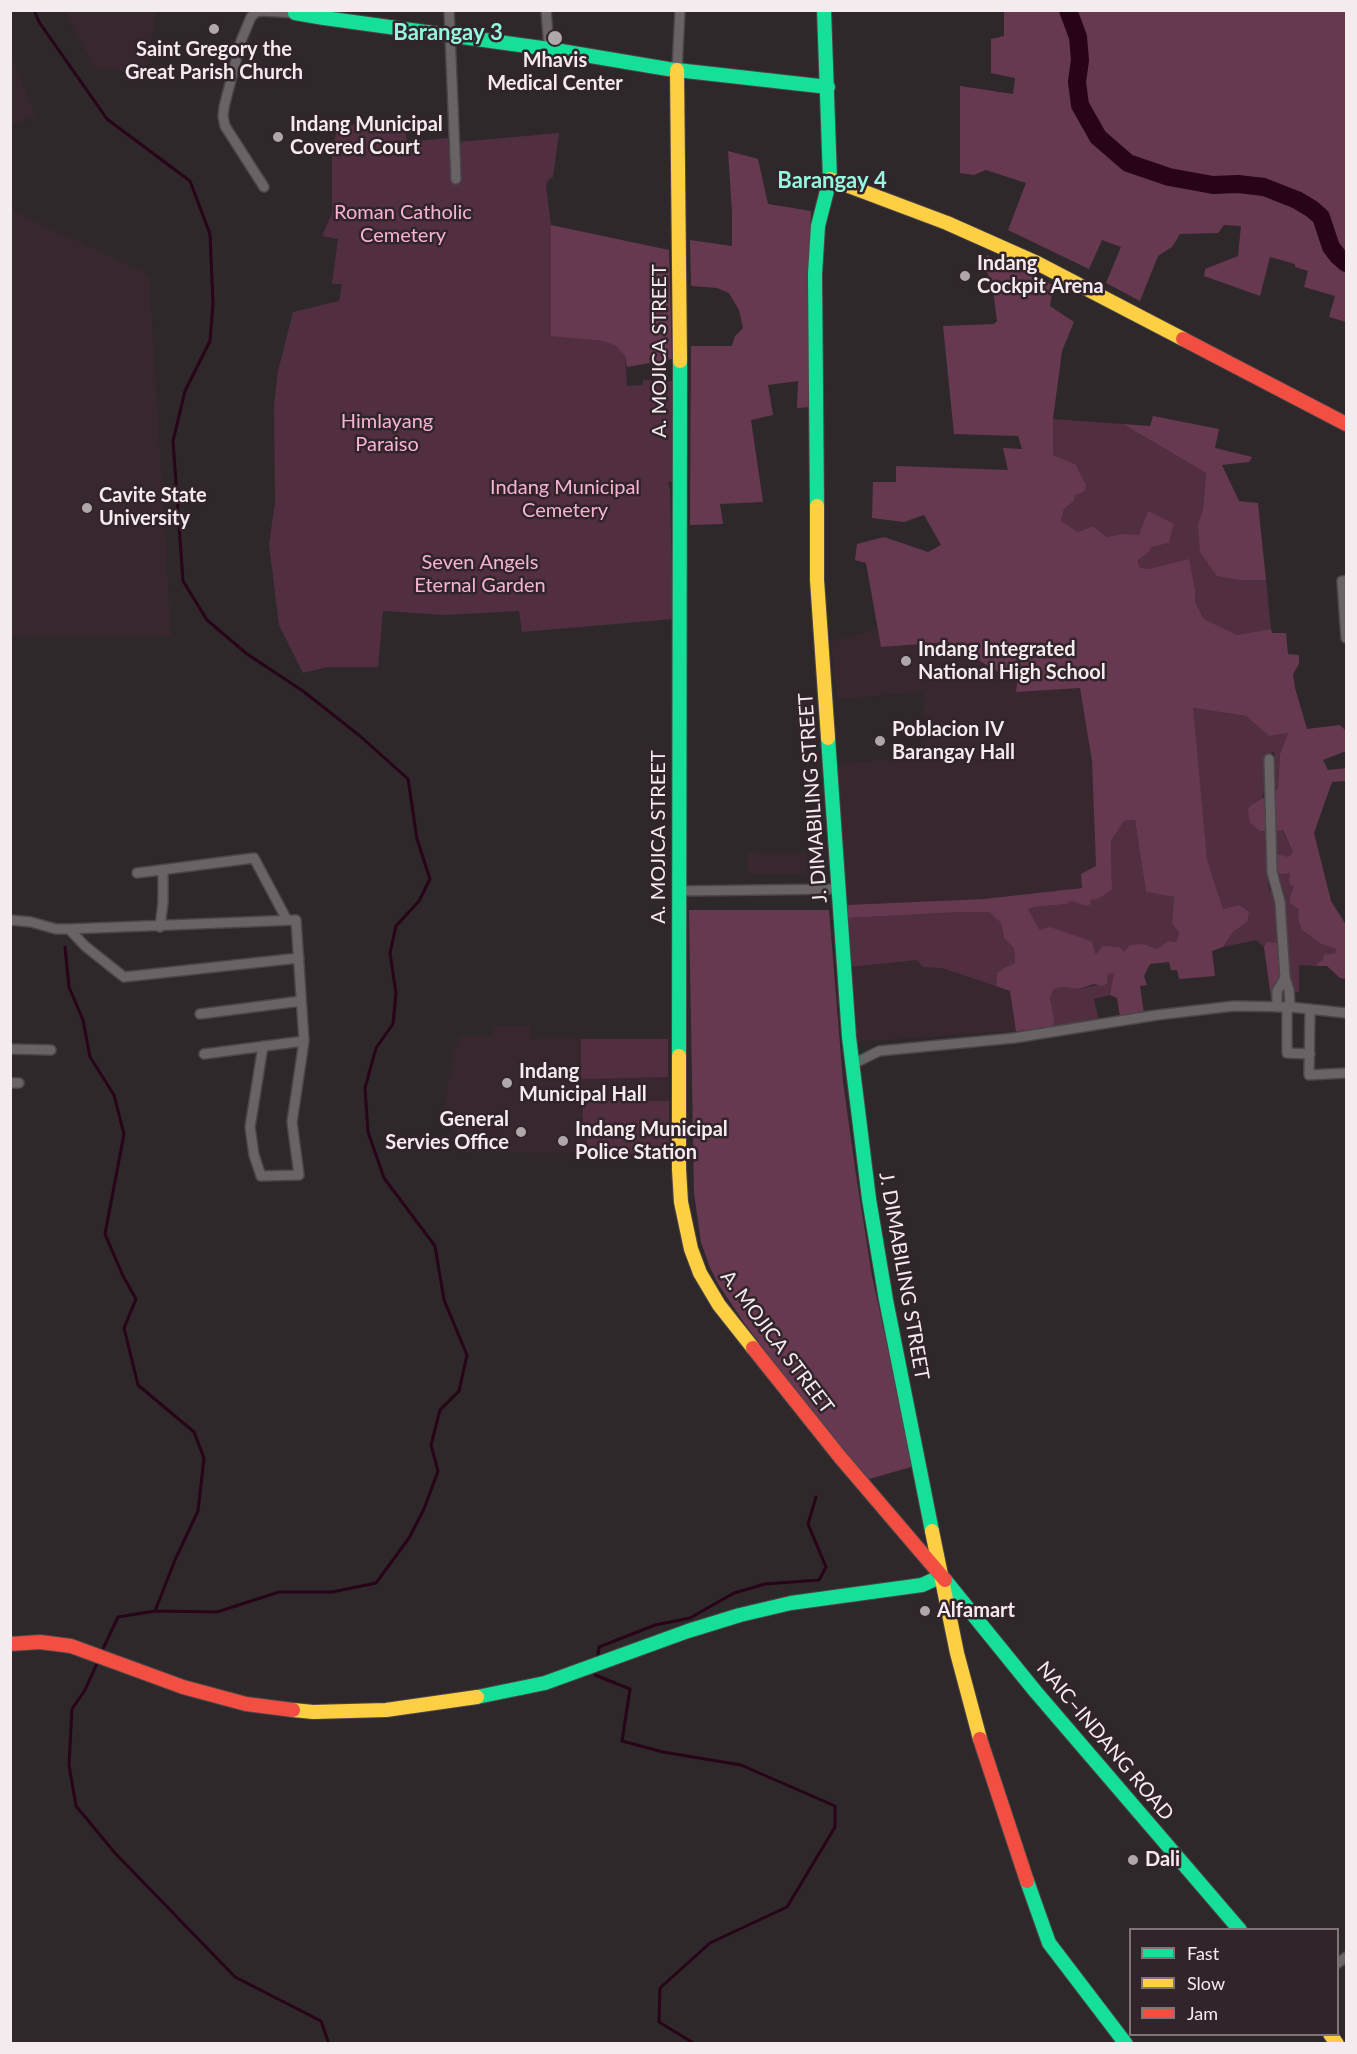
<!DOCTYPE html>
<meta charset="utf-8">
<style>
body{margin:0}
#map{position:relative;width:1357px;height:2054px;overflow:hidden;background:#2e282b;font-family:Lato,sans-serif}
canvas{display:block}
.frame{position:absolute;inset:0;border:12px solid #f4ebef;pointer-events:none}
.legend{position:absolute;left:1129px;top:1928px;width:210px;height:108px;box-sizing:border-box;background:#32242b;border:2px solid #807479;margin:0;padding:8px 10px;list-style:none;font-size:18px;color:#f4ebef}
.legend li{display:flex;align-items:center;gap:12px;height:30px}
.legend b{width:30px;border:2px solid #807479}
</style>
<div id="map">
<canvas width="1357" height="2054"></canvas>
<div class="frame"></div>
<ul class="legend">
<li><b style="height:8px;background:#16e098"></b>Fast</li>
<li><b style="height:8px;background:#ffcf43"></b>Slow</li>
<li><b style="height:8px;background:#f24e42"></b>Jam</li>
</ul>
</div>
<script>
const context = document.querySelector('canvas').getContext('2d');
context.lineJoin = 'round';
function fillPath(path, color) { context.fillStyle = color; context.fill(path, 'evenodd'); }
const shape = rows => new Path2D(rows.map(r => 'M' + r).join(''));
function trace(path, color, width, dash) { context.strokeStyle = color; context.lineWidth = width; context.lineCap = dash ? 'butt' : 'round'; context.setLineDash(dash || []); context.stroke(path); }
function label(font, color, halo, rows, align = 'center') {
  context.font = font + ' Lato,sans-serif'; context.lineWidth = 5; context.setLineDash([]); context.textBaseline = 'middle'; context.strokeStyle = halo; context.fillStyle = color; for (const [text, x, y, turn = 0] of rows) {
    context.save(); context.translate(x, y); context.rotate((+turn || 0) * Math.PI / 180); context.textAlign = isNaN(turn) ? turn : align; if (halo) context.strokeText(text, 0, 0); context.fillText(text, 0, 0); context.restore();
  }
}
fillPath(shape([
 [65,11,156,11,145,76,94,67],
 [10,52,35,116,11,125,10,125],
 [10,190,14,211,149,275,171,636,11,637],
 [878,629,881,647,948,642,1002,674,1019,677,1017,692,1080,688,1092,761,1096,866,1081,874,1082,888,984,899,847,905,837,764,925,756,924,735,927,734,922,692,837,699,831,642],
 [748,852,806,853,806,874,748,874],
 [917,960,923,967,942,968,1010,991,1016,1031,854,1042,849,967],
 [493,1026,530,1026,531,1039,668,1039,669,1154,458,1152,446,1105,448,1080,459,1036,493,1036]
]), '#392730');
fillPath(shape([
 [404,121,407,142,448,138,452,180,462,178,458,142,559,133,553,177,548,180,546,186,551,225,551,335,603,341,616,346,625,355,627,386,643,385,643,380,672,381,674,481,668,482,670,490,673,619,522,632,519,611,445,615,383,611,378,667,327,667,303,673,279,625,269,544,275,503,274,406,278,371,293,312,339,301,342,284,332,284,338,239,322,236,332,213,332,159,337,126],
 [1053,419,1123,424,1206,473,1203,509,1198,524,1241,580,1266,580,1271,629,1237,635,1204,619,1195,602,1195,590,1166,566,1149,569,1139,567,1138,560,1147,554,1152,547,1169,543,1174,524,1139,536,1122,534,1106,537,1093,526,1078,532,1061,521,1064,509,1074,501,1075,464,1053,455],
 [1192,708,1246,716,1269,736,1288,733,1280,754,1278,789,1275,790,1274,751,1264,759,1265,789,1262,798,1251,805,1260,831,1266,832,1268,880,1269,890,1274,895,1277,906,1279,949,1266,942,1264,947,1256,940,1223,947,1233,932,1247,922,1239,905,1223,909,1207,859],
 [1135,820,1146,892,1174,897,1172,923,1179,933,1176,942,1168,941,1157,949,1144,944,1124,953,1094,954,1040,930,1028,909,1032,907,1067,904,1071,901,1086,906,1089,900,1112,890,1111,841,1124,821],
 [1282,830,1293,852,1288,857,1276,857,1276,832],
 [1276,871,1290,873,1300,909,1298,920,1302,930,1321,944,1336,949,1336,953,1330,955,1318,963,1317,966,1299,965,1299,992,1293,992,1288,977,1288,954],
 [962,912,989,912,1001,923,1004,938,1014,947,1015,963,1006,967,997,973,996,986,942,968,923,967,917,960,849,967,847,918],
 [1111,973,1115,973,1110,995,1094,999,1099,1021,1053,1028,1050,998,1054,989,1062,987,1078,989,1108,983,1107,976],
 [581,1039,668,1039,668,1077,581,1079],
 [583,1101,669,1101,669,1154,587,1154,587,1127,583,1126]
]), '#512f40');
fillPath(shape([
 [1004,11,1346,11,1346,322,1329,317,1335,296,1304,287,1308,271,1295,267,1295,264,1270,257,1260,296,1204,276,1205,269,1238,256,1241,226,1224,225,1218,233,1180,234,1172,247,1158,256,1140,301,1106,283,1121,247,1102,240,1089,269,1008,230,1026,183,986,170,974,175,960,173,960,86,1013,94,1015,78,991,73,991,39,1004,36],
 [728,151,758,159,768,204,811,211,808,274,810,407,797,408,798,381,768,385,773,415,751,420,763,502,720,504,723,524,690,525,691,346,732,346,735,336,743,328,739,310,729,293,717,288,691,286,690,240,732,246,732,213],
 [551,225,669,250,672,359,627,367,625,356,616,346,603,341,551,336],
 [987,255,1053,285,1050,306,1074,322,1062,351,1053,419,1053,455,1075,464,1086,485,1084,492,1075,495,1074,501,1064,509,1061,521,1078,532,1093,526,1106,537,1122,534,1139,535,1148,511,1174,524,1169,543,1152,547,1147,554,1138,560,1139,567,1149,569,1189,559,1195,590,1195,602,1204,619,1237,635,1271,629,1272,633,1286,633,1288,654,1299,655,1299,664,1293,674,1295,688,1307,729,1340,725,1346,731,1346,751,1323,760,1328,770,1346,768,1346,781,1332,782,1314,833,1331,901,1346,925,1346,979,1340,978,1327,966,1317,966,1317,963,1323,960,1324,955,1336,953,1336,949,1321,944,1302,930,1298,920,1299,909,1290,903,1290,897,1294,887,1289,883,1290,873,1280,874,1276,871,1275,860,1277,854,1288,857,1293,852,1283,830,1275,832,1260,831,1250,823,1248,809,1251,805,1278,789,1280,754,1288,733,1269,736,1246,716,1193,708,1207,859,1223,909,1239,905,1249,912,1247,922,1233,932,1223,947,1212,951,1215,976,1179,979,1177,970,1171,970,1169,962,1150,964,1144,976,1147,985,1140,986,1144,1013,1120,1017,1117,998,1110,995,1114,973,1111,973,1107,976,1108,983,1102,986,1094,984,1078,989,1062,987,1054,989,1050,998,1054,1020,1053,1028,1016,1031,1010,991,996,986,997,973,1006,967,1015,963,1014,948,1004,938,1001,923,989,912,962,912,847,918,847,905,984,899,1082,888,1081,874,1096,866,1092,761,1080,688,1016,692,1018,677,1002,674,948,642,881,647,866,563,855,560,857,544,884,537,928,552,941,545,924,515,904,522,872,518,873,482,896,482,896,466,1008,470,1003,448,1022,449,1018,436,954,434,943,326,994,324,997,321,993,290,984,262],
 [1135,820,1146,892,1174,897,1172,923,1179,933,1176,942,1168,941,1157,949,1144,944,1130,945,1124,952,1119,947,1102,946,1098,953,1095,954,1092,942,1082,938,1050,927,1040,930,1028,909,1033,907,1067,904,1071,901,1086,906,1091,904,1090,900,1097,899,1112,890,1111,841,1124,821],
 [1153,416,1219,429,1215,448,1252,457,1249,462,1222,465,1239,501,1258,503,1266,580,1241,580,1217,576,1200,552,1198,524,1203,509,1206,473,1123,424,1150,426],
 [689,910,829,910,843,1082,856,1175,872,1276,892,1367,918,1465,869,1479,841,1451,745,1324,718,1284,709,1265,701,1242,694,1193],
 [1266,942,1276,943,1279,949,1282,969,1279,976,1280,982,1284,989,1278,998,1271,998,1264,947]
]), '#673951');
trace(shape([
 [34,10,39,22,107,119,190,181,210,234,213,304,210,341,185,391,173,441,183,581,207,620,247,654,303,691,360,736,408,779,417,839,430,879,419,901,396,926,390,953,396,993,393,1024,376,1048,365,1088,368,1132,384,1178,435,1246,444,1300,467,1355,459,1391,440,1410,431,1445,438,1471,424,1509,409,1538,376,1583,332,1592,279,1592,217,1612,155,1611,118,1617,101,1653],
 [65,947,69,987,83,1020,90,1057,114,1095,124,1134,105,1234,123,1276,136,1299,124,1328,138,1385,194,1432,204,1458,198,1511,175,1560,155,1611],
 [598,1655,599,1647,655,1625,690,1618,734,1593,765,1584,819,1580,826,1567,808,1524,816,1497],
 [99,1659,85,1690,72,1709,69,1765,76,1806,115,1853,235,1977,321,2021,329,2044],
 [595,1675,630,1689,622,1741,663,1752,741,1765,835,1806,835,1827,787,1907,710,1943,660,1988,659,2022,695,2044]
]), '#270418', 3);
trace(shape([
 [1068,10,1078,37,1080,60,1077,82,1080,105,1098,137,1128,163,1169,177,1213,185,1238,184,1264,187,1297,200,1312,209,1321,217,1331,247,1338,256,1346,263]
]), '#270418', 18);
const street = shape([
 [449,10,456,179],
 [546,10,549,49],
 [677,70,680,10],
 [264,187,225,126,223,116,224,107,241,41,251,17,256,12,262,11,295,13],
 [1346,581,1342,581,1346,638],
 [1269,759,1272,872,1280,902,1285,978,1289,990,1290,1007],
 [137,873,254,858,287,920],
 [678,891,838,889],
 [10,920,31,922,56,929,69,929,296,920,304,1041,292,1122,299,1175,261,1176,254,1155,250,1127,263,1046],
 [160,927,163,902,163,870],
 [69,929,85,946,124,977,299,958],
 [1277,1007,1277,991,1285,978],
 [1287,1007,1287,1053,1310,1054],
 [1310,1009,1309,1075,1346,1073],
 [200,1014,301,1001],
 [10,1049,51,1050],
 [204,1054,304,1041],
 [851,1065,879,1051,1014,1038,1157,1015,1234,1006,1290,1007,1346,1013],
 [10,1083,19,1083],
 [1338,1963,1346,1957]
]);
const fast = shape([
 [295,10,295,13,324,18,549,49,668,69,828,87],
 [817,506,815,274,818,226,830,179,824,10],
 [828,738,849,1037,869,1199,886,1300,932,1531],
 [679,1056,680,361],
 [945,1580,1035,1691,1240,1930],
 [477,1697,545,1683,688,1631,740,1615,791,1603,922,1585,942,1576],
 [1027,1881,1049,1943,1126,2044]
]);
const slow = shape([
 [677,70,680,361],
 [830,179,947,223,1037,263,1183,339],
 [817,506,817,580,828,738],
 [679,1056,679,1169,681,1202,691,1249,700,1273,719,1305,753,1348],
 [932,1531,957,1653,980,1739],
 [293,1710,313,1712,386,1710,477,1697],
 [1330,2034,1337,2044]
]);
const jam = shape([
 [1183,339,1346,424],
 [753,1348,840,1457,945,1580],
 [10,1644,40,1642,71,1646,183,1687,246,1704,293,1710],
 [980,1739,1027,1881]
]);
trace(street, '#4a4548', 12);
trace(fast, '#4a4548', 16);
trace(slow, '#4a4548', 16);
trace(jam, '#4a4548', 16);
trace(street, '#696366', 9);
trace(fast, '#16e098', 14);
trace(slow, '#ffcf43', 14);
trace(jam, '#f24e42', 14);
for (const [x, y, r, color] of [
 [214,29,6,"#afa7aa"],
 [555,38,8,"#afa7aa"],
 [278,137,6,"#afa7aa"],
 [965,276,6,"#afa7aa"],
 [87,508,6,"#afa7aa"],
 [906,661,6,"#afa7aa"],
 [880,741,6,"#afa7aa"],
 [507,1083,6,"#afa7aa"],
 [521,1132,6,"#afa7aa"],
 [563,1141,6,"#afa7aa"],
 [925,1611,6,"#afa7aa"],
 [1133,1860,6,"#afa7aa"]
]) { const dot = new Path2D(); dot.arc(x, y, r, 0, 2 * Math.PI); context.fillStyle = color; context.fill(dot); trace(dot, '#32242b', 2); }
label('bold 20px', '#f4ebef', '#32242b', [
 ["Saint Gregory the",214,50,"center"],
 ["Great Parish Church",214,73,"center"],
 ["Mhavis",555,61,"center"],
 ["Medical Center",555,84,"center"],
 ["Indang Municipal",290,125],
 ["Covered Court",290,148],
 ["Indang",977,264],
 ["Cockpit Arena",977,287],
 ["Cavite State",99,496],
 ["University",99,519],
 ["Indang Integrated",918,650],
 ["National High School",918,673],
 ["Poblacion IV",892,730],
 ["Barangay Hall",892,753],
 ["Indang",519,1072],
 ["Municipal Hall",519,1095],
 ["General",509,1120,"right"],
 ["Servies Office",509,1143,"right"],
 ["Indang Municipal",575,1130],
 ["Police Station",575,1153],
 ["Alfamart",937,1611],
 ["Dali",1145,1860]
], 'left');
label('20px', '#f7b3d4', '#32242b', [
 ["Roman Catholic",403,213],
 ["Cemetery",403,236],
 ["Himlayang",387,422],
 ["Paraiso",387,445],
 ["Indang Municipal",565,488],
 ["Cemetery",565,511],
 ["Seven Angels",480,563],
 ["Eternal Garden",480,586]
]);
label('20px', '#f4ebef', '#32242b', [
 ["A. MOJICA STREET",660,351,-90],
 ["J. DIMABILING STREET",813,798,-94],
 ["A. MOJICA STREET",659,837,-90],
 ["J. DIMABILING STREET",904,1276,80],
 ["A. MOJICA STREET",777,1342,53],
 ["NAIC–INDANG ROAD",1105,1741,50]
]);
label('bold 22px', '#94f7de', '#32242b', [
 ["Barangay 3",448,33],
 ["Barangay 4",832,181]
]);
</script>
